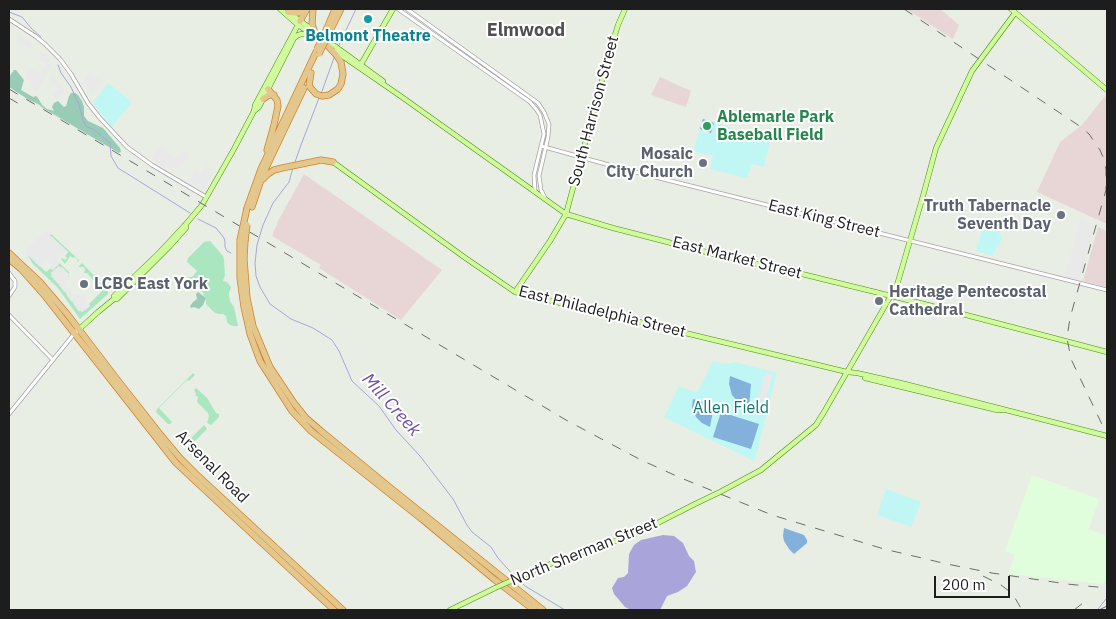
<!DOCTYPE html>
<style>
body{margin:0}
#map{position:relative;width:1116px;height:619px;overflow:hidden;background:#e8eee3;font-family:"IBM Plex Sans",sans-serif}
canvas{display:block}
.frame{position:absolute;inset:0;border:10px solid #1d1d1d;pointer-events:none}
.scale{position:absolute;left:934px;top:576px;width:76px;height:22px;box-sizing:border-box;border:2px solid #1d1d1d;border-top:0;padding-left:6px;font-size:15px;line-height:18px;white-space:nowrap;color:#1d1d1d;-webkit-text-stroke:4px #fff;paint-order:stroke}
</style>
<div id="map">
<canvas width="1116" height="619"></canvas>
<div class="frame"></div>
<div class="scale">200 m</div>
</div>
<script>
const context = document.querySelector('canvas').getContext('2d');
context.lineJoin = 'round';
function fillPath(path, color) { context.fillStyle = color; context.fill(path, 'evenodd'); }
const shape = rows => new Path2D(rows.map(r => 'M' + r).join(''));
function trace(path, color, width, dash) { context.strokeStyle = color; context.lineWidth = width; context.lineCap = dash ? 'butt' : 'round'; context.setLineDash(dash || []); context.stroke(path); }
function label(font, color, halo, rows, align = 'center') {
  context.font = font + ' "IBM Plex Sans",sans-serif'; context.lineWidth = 4; context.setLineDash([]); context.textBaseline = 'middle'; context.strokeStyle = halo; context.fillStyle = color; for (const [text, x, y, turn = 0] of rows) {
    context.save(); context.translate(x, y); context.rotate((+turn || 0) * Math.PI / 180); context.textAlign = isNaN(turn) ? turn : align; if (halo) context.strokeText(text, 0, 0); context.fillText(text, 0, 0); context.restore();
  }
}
fillPath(shape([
 [906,9,940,9,959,25,953,39],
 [660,77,691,91,686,107,651,95],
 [1106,95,1107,96,1107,224,1037,192,1060,142,1082,125],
 [304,174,442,270,401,320,319,268,321,265,272,236,278,221],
 [1098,227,1107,231,1107,287,1083,281]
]), '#e7d6d5');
fillPath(shape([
 [1032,475,1099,499,1089,529,1107,536,1107,578,1103,584,1008,574,1015,555,1005,551]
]), '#e0fedc');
fillPath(shape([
 [51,234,79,260,78,262,77,262,78,260,75,257,73,258,70,256,65,264,61,259,62,258,65,260,67,258,65,256,68,252,51,236,50,237,49,236],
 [210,241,223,256,224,260,225,275,223,281,227,282,231,287,230,291,229,292,229,295,230,301,234,307,238,326,234,326,230,325,227,322,226,316,223,314,219,314,215,313,206,304,206,298,203,295,204,294,197,286,197,282,194,280,192,281,188,277,192,277,197,271,187,262,188,258,204,242],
 [27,254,46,272,51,268,53,270,59,264,58,262,69,272,69,277,68,276,69,274,62,267,60,268,59,266,51,273,52,275,51,276,60,283,59,285,67,292,66,294,72,302,74,301,79,311,80,310,82,312,90,306,89,304,105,288,108,291,108,294,80,319,58,288,33,264],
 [82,263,102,284,99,288,98,288,99,282,94,281,87,273,84,273,85,270,84,267,78,267],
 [193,373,195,375,189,381,187,380,159,408,172,422,170,424,168,424,156,412,157,409],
 [196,388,207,398,216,413,219,414,219,417,211,425,207,423,209,416,208,413,197,402,198,397,195,395,196,394,194,390],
 [204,425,206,427,207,429,196,440,191,444,186,441,186,439,188,437,190,439]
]), '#aae7c0');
fillPath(shape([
 [14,70,16,70,24,80,21,90,33,97,36,96,38,98,42,105,47,109,54,111,52,107,54,103,58,101,64,107,66,106,69,96,71,93,75,93,78,95,82,101,84,107,84,116,88,121,103,128,120,148,121,152,119,153,43,108,38,104,29,100,9,87,9,77],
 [198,292,206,298,203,305,199,309,194,307,191,308,190,306,193,302,197,299,196,294]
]), '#99ccb6');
fillPath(shape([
 [108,83,132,102,112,127,94,105,94,101],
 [703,118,770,142,764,167,752,164,747,178,710,169,713,156,693,151],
 [985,221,1001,226,999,235,1002,236,999,248,996,247,993,256,976,251],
 [713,361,725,364,735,362,777,373,755,460,754,461,664,417,679,386,692,391,695,392,698,391],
 [886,489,921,502,911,527,877,515]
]), '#c0f7f4');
fillPath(shape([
 [703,119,714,123,711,133,700,129],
 [730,376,751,384,749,407,738,402,732,395,729,384],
 [693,399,714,405,710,427,702,423,696,417,692,407],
 [721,412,759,424,751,449,713,437],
 [784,528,804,535,807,540,807,543,794,554,789,549,784,541,783,536]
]), '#83b1db');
fillPath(shape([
 [20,36,33,43,30,50,17,42],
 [41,51,47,55,51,66,37,91,29,86,31,82,24,78,30,68,40,74,46,63,40,60,41,57,39,54],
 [90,72,101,81,92,93,83,86,82,83],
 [51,76,54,76,65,92,57,99,52,94,58,89,49,78],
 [160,146,176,159,183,151,189,156,178,170,174,167,165,169,151,158],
 [206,166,215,170,204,190,187,180,195,169,200,174],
 [1080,219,1095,226,1079,280,1065,277],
 [46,231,51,234,49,237,51,236,68,252,64,257,62,253,56,259,59,264,52,270,49,266,51,264,47,260,40,267,25,252,27,251,26,249],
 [59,266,60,268,62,267,69,275,68,276,69,277,69,281,67,279,65,281,67,282,65,284,68,287,67,291,70,290,73,295,82,295,87,297,86,302,90,306,82,312,80,310,79,312,73,303,74,301,72,302,66,293,67,292,65,293,59,285,60,283,58,284,51,276,52,275,51,273],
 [767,373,771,374,772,377,766,400,764,401,758,400,764,376]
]), '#e9e9e9');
fillPath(shape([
 [663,535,674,536,683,543,689,556,694,561,696,572,687,586,678,592,667,596,660,610,631,610,625,607,614,594,612,588,618,578,624,577,628,573,629,554,634,545,641,540]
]), '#a9a4da');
trace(shape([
 [9,12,22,17,31,28,41,37],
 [338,47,356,9],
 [58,65,61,73,71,87,79,105,84,123,87,127,93,129,110,143,111,156,118,168,190,213],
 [321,94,335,55],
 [295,162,301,145,319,98],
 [293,168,289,182,273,203,263,225,257,245,255,263,256,276,260,287,270,304,291,319,313,328,332,340,339,351,352,381,379,406,396,430,420,456,453,499,467,525,472,532,491,547,498,558,515,577],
 [198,219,216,228,224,238,225,242,225,247,227,251,231,253],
 [518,579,525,586,565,610],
 [1098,609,1106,599]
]), '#a9a4da', 1);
const minor = shape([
 [398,9,530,102,536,109,540,115,544,134,534,175,535,191],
 [407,9,538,103,544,112,549,124,548,137,539,176,541,190,545,198],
 [9,19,35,36,45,44,60,59,71,74,88,103,99,117,127,147,152,165,206,197],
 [541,146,627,170,1107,290],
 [9,273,15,281,15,287,9,296],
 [9,315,53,360],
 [9,414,74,334]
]);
const major = shape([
 [280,9,298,25,323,42],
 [1011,9,1107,90],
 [288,12,383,81],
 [293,39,298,35,302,34,310,34],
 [335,51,399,95,566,214,613,228,718,255,802,274,928,305,1107,352],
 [360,66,393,9],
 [254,111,259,107,293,40],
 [333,162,464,257,515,292,847,372,857,373,905,384,1107,436],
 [515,292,550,241,566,214,610,51,618,25,625,9],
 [114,299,114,296,157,255,184,226,186,224,202,205,234,149,254,111,255,105,299,23],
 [74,334,98,312,114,299,117,299,170,246,186,228,186,224],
 [865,378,997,410,1002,410],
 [524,575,560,560,638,533,695,504,720,492,761,470,816,425,824,412,889,299,895,292,923,196,936,148,972,71,1015,13],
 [450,610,495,588]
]);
const highway = shape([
 [313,9,312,24,315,33],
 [288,12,298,13,304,9],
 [300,21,307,9],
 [327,28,335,9],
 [330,31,341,9],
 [311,73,309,86,316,94,322,96,329,95,338,89,341,84,343,74,341,62,337,56,327,45],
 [263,99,269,95,274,95],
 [267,150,274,125,278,106,277,100,268,89],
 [263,179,268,174,274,170,282,168,321,160,333,162],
 [252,207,263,174,304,88],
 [247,208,261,169,316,52],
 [240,240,240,278,244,307,250,334,260,361,292,411,311,431,423,520,495,580,534,610],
 [245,241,244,259,247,298,253,326,270,367,294,403,306,418,321,431,388,486,543,610],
 [9,253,40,282,68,315,116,378,159,433,180,458,196,474,343,610],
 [9,259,21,269,45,296,176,463,334,610]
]);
trace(minor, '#a4a4a4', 4.5);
trace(major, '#469105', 5.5);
trace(highway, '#d38129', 7);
trace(minor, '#fff', 3);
trace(major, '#d1f99d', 4.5);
trace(highway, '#e3c78c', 5.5);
trace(shape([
 [904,9,1078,125,1089,134,1100,150,1103,157,1106,169,1106,190,1070,318,1067,338,1071,359,1107,435],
 [9,89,566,420,641,460,681,478,772,515,884,549,947,564,992,573,1067,584,1107,588],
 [9,98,26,108],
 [983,576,1001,585,1009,591,1015,598,1022,610],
 [1074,610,1083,603],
 [1099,610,1107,606]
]), '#6b6b6b', 1, [10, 10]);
const majorBridge = shape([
 [495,588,524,575]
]);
const highwayBridge = shape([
 [317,49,327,28],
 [319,54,330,31],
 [240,240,247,208],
 [245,241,247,225]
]);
trace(majorBridge, '#469105', 5.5, []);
trace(highwayBridge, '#d38129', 7, []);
trace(majorBridge, '#d1f99d', 4.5);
trace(highwayBridge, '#e3c78c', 5.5);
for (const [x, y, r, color] of [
 [368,19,5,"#0f9aa8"],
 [707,126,5,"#2e9e5b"],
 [703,163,5,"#6b7280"],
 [1061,215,5,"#6b7280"],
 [84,284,5,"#6b7280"],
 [879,301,5,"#6b7280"]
]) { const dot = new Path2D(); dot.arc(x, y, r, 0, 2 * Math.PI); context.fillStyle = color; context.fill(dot); trace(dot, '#fff', 2); }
label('bold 16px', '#0d838f', '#fff', [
 ["Belmont Theatre",368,36]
]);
label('16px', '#1d1d1d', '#fff', [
 ["South Harrison Street",594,111,-75],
 ["East King Street",824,219,14],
 ["East Market Street",737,258,14],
 ["East Philadelphia Street",602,312,14],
 ["Arsenal Road",212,467,45],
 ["North Sherman Street",584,552,-22]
]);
label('bold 16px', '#27864d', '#fff', [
 ["Ablemarle Park",717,117],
 ["Baseball Field",717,135]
], 'left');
label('bold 16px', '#5b616d', '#fff', [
 ["Mosaic",693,154],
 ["City Church",693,172],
 ["Truth Tabernacle",1051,206],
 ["Seventh Day",1051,224],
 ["LCBC East York",94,284,"left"],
 ["Heritage Pentecostal",889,292,"left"],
 ["Cathedral",889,310,"left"]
], 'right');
label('16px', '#0f7771', '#fff', [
 ["Allen Field",731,408]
]);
label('bold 18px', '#505050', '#fff', [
 ["Elmwood",526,31]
]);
label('italic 18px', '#6e4da9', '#fff', [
 ["Mill Creek",391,405,48]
]);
</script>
